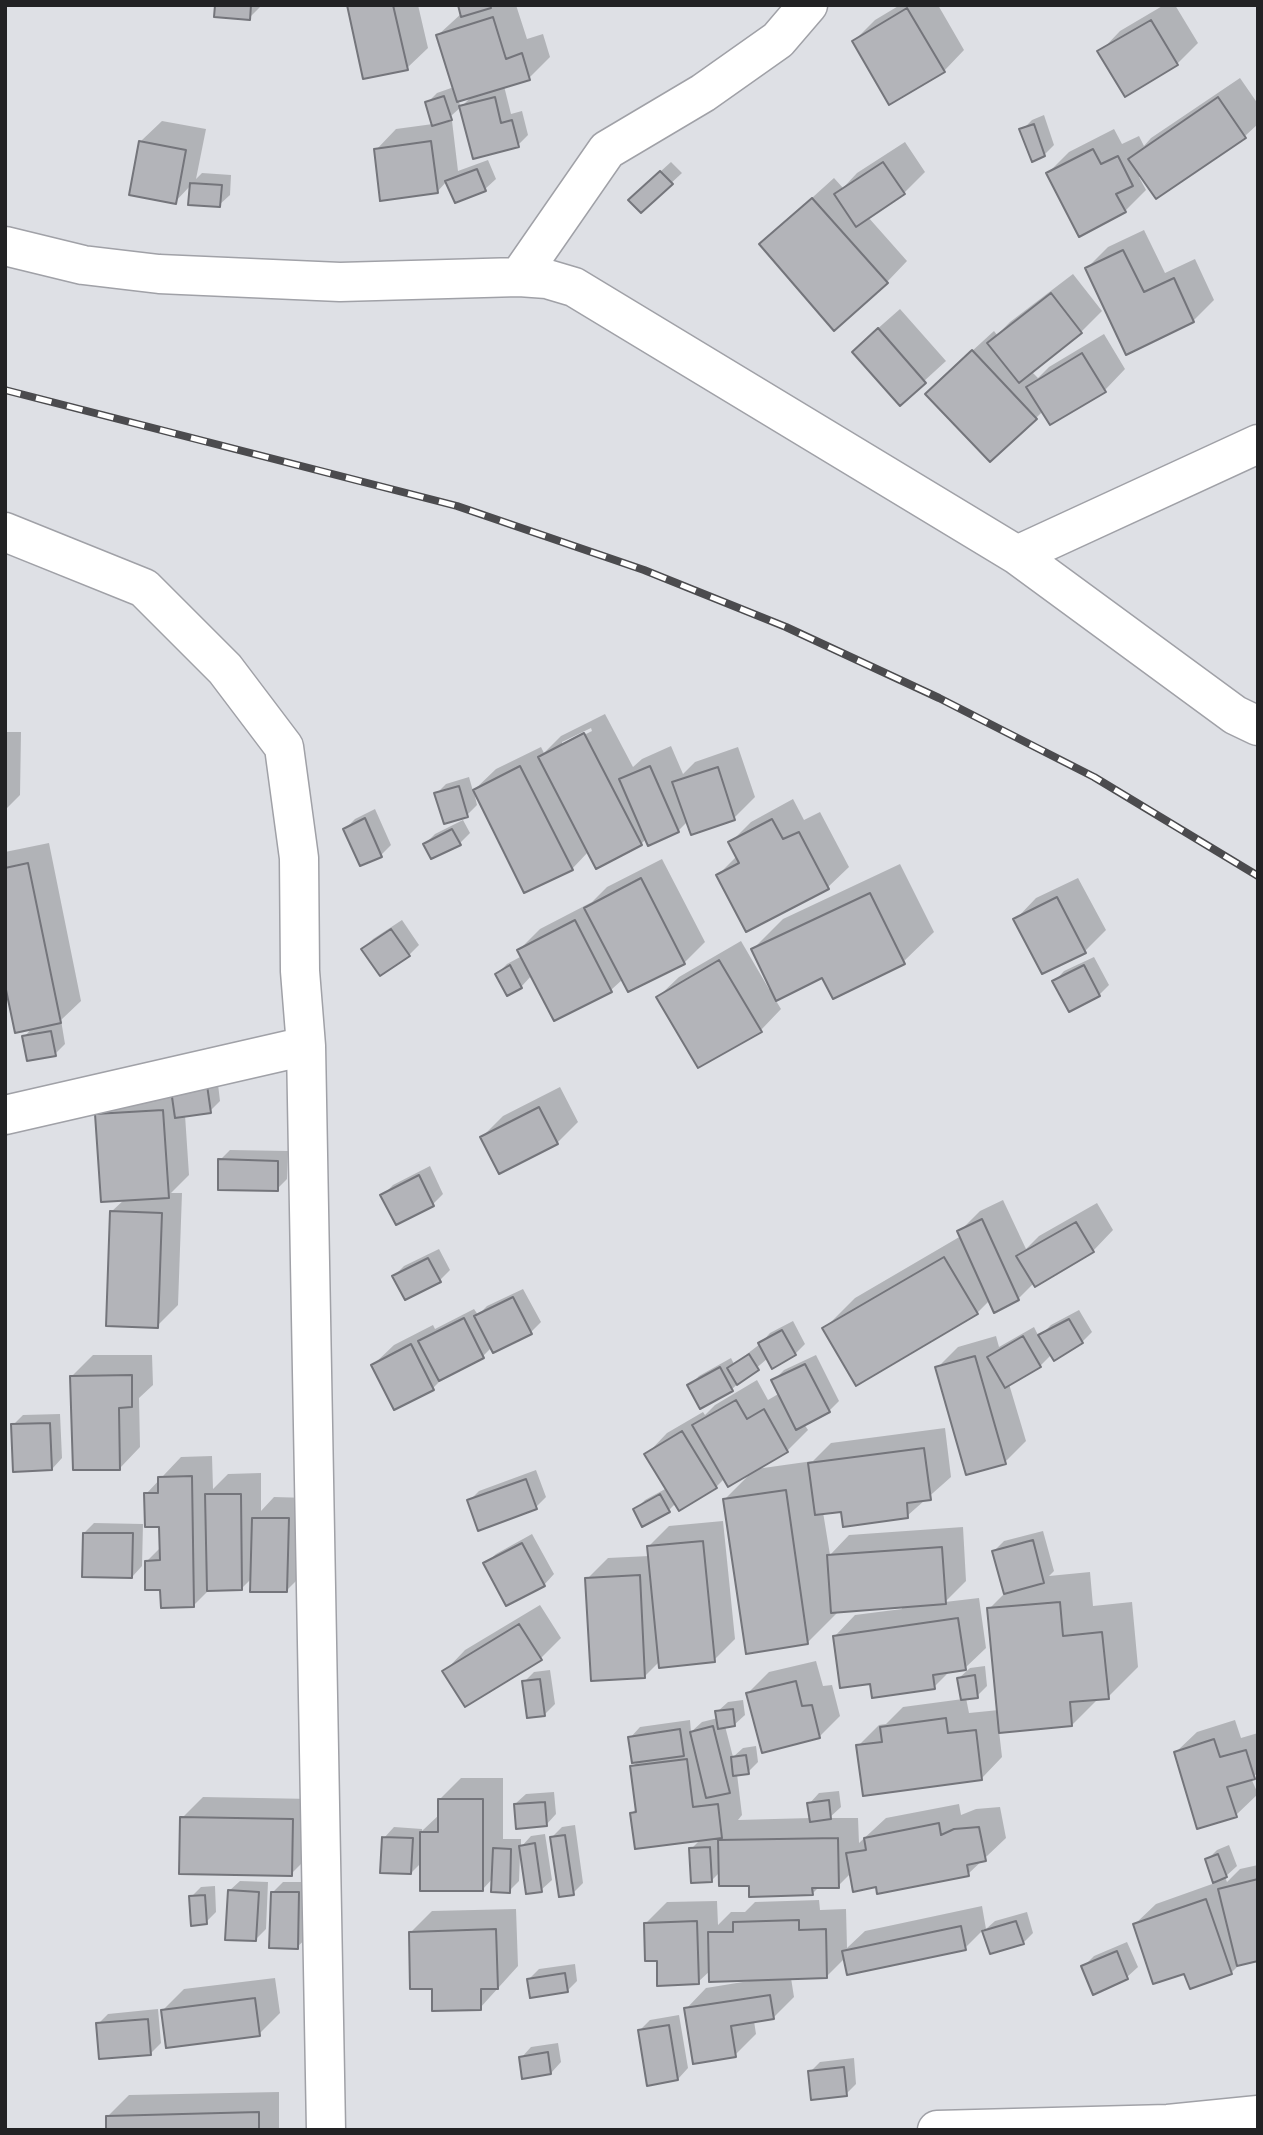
<!DOCTYPE html>
<style>
body{margin:0}
#map{position:relative;width:1263px;height:2135px;overflow:hidden;background:#dee0e5;font-family:"Fira Sans Condensed",sans-serif}
canvas{display:block}
.frame{position:absolute;inset:0;border:7px solid #222224;pointer-events:none}
</style>
<div id="map">
<canvas width="1263" height="2135"></canvas>
<div class="frame"></div>
</div>
<script>
const context = document.querySelector('canvas').getContext('2d');
context.lineJoin = 'round';
function fillPath(path, color) { context.fillStyle = color; context.fill(path, 'evenodd'); }
const shape = rows => new Path2D(rows.map(r => 'M' + r).join(''));
function trace(path, color, width, dash) { context.strokeStyle = color; context.lineWidth = width; context.lineCap = dash ? 'butt' : 'round'; context.setLineDash(dash || []); context.stroke(path); }
fillPath(shape([
 [217,5,262,5,249,18],
 [349,5,418,5,428,48,407,68],
 [460,5,516,5,527,39,543,34,550,57,529,78,504,86,511,114,522,111,528,135,518,145,461,107,443,123,452,121,458,171,488,160,496,179,485,189,447,181,437,192,376,150,396,129,433,124,427,103,437,93,454,87,438,35,462,13],
 [472,96,461,107,458,100],
 [900,5,938,5,964,50,944,71,854,41,875,20],
 [1164,5,1175,5,1198,43,1177,64,1100,52,1120,31],
 [1240,78,1258,104,1258,124,1245,136,1157,197,1142,175,1139,177,1146,190,1125,211,1048,173,1069,152,1114,129,1122,144,1139,136,1144,146,1151,138],
 [1044,115,1054,145,1044,155,1022,130,1032,120],
 [162,121,206,129,196,179,202,173,231,175,230,195,219,205,191,185,175,202,141,141],
 [905,142,925,172,904,193,868,217,907,261,887,282,761,244,834,178,843,188,857,173],
 [671,162,682,173,641,211,640,190],
 [1144,230,1165,273,1195,259,1214,300,1193,321,1087,268,1108,247],
 [1073,274,1102,311,1081,332,1031,371,1038,378,1049,367,1104,334,1125,369,1105,390,1043,411,1036,418,948,373,994,331,997,335,1010,322],
 [900,309,946,361,900,403,875,331],
 [605,714,633,767,642,759,671,746,683,774,695,762,738,747,755,797,734,818,688,821,678,831,647,838,641,844,589,851,572,869,476,791,474,792,477,805,467,815,436,794,446,784,469,777,473,791,496,769,541,747,544,753,561,736],
 [591,728,592,731,562,746,562,742],
 [5,732,21,732,20,795,5,810],
 [793,799,804,820,820,812,849,867,828,887,718,875,737,856,730,843,751,822],
 [375,809,391,845,381,855,345,829,355,819],
 [463,820,470,833,460,843,425,844,435,834],
 [49,843,81,1001,61,1020,65,1044,55,1054,24,1037,33,1027,5,976,5,852],
 [662,859,705,942,684,963,623,979,611,990,532,975,521,987,497,974,507,964,522,956,519,950,540,929,592,902,607,887],
 [900,864,934,932,903,962,823,976,775,999,781,1009,761,1030,658,997,679,977,741,941,769,989,772,988,753,949,783,919],
 [1078,878,1106,930,1085,951,1016,919,1036,898],
 [402,920,419,945,409,955,363,949,373,939],
 [1094,957,1109,985,1099,995,1054,982,1064,971],
 [217,1076,220,1101,210,1111,185,1115,189,1175,171,1193,182,1193,178,1305,157,1326,111,1212,125,1199,96,1115,117,1094],
 [560,1087,578,1122,557,1143,482,1137,503,1116],
 [230,1150,288,1151,287,1179,277,1189,220,1160],
 [430,1166,443,1194,433,1204,383,1195,393,1185],
 [1003,1200,1026,1249,1039,1236,1097,1203,1113,1230,1093,1251,1034,1283,1018,1299,990,1300,977,1313,824,1329,855,1298,961,1236,959,1232,980,1211],
 [439,1249,450,1270,440,1280,394,1276,404,1266],
 [523,1289,541,1322,531,1332,492,1347,483,1356,446,1375,433,1388,373,1365,394,1345,433,1325,435,1329,474,1309,478,1315,487,1306],
 [1079,1310,1092,1332,1082,1342,1052,1354,1040,1366,1009,1384,1026,1441,1005,1462,937,1368,958,1347,996,1336,999,1347,1034,1327,1039,1337,1051,1325],
 [793,1321,805,1344,795,1354,768,1358,732,1389,689,1386,699,1376,731,1358,734,1364,760,1344,770,1333],
 [93,1355,152,1355,153,1385,139,1398,140,1447,120,1468,72,1376],
 [816,1355,839,1401,829,1411,804,1424,808,1430,787,1451,756,1469,813,1461,831,1443,945,1428,951,1477,907,1516,842,1510,823,1512,830,1555,849,1535,963,1527,966,1581,945,1602,979,1598,986,1648,965,1668,951,1670,934,1687,871,1682,835,1636,855,1615,902,1609,901,1606,838,1612,808,1642,725,1499,752,1472,725,1478,716,1487,676,1503,669,1510,643,1524,635,1510,645,1500,667,1488,647,1454,667,1433,703,1412,705,1415,715,1405,757,1380,768,1400,780,1393,774,1380,784,1370],
 [60,1414,62,1458,52,1469,13,1425,23,1415],
 [212,1456,213,1489,228,1474,261,1473,261,1511,274,1497,309,1498,308,1569,287,1590,252,1578,241,1589,210,1589,194,1605,162,1589,146,1562,161,1547,161,1525,146,1494,181,1457],
 [536,1470,546,1497,536,1507,469,1501,479,1491],
 [723,1521,735,1639,714,1660,660,1661,644,1677,587,1579,608,1558,649,1556,648,1547,669,1526],
 [94,1523,143,1524,142,1566,132,1577,84,1533],
 [1043,1531,1054,1571,1049,1576,1090,1572,1093,1606,1132,1602,1138,1667,1108,1697,1099,1698,1072,1725,999,1731,1002,1757,982,1778,858,1746,879,1725,886,1724,903,1707,963,1699,959,1678,970,1668,985,1666,987,1686,977,1696,966,1698,969,1713,999,1710,989,1609,1005,1593,994,1551,1004,1541],
 [532,1534,554,1574,544,1585,507,1604,485,1564,496,1554],
 [540,1605,561,1638,540,1659,445,1671,465,1650],
 [816,1661,823,1686,832,1685,840,1716,819,1737,748,1693,769,1672],
 [550,1670,555,1704,545,1714,524,1682,534,1672],
 [743,1700,745,1715,734,1725,725,1726,733,1757,743,1748,756,1746,758,1762,748,1772,737,1774,742,1815,738,1820,811,1818,809,1804,819,1793,839,1791,841,1807,829,1818,858,1818,859,1843,886,1818,959,1804,961,1815,976,1809,1000,1807,1006,1838,968,1874,877,1885,851,1873,838,1886,820,1886,812,1894,751,1884,721,1871,712,1880,691,1849,701,1839,632,1813,637,1808,632,1767,638,1761,630,1738,640,1727,690,1720,691,1732,702,1722,718,1718,717,1712,728,1702],
 [1235,1720,1241,1738,1258,1733,1258,1773,1251,1778,1258,1794,1236,1815,1176,1752,1197,1732],
 [461,1778,503,1778,503,1839,521,1839,521,1847,531,1836,545,1834,552,1880,541,1890,522,1855,520,1855,519,1881,509,1891,493,1878,483,1889,422,1862,411,1873,384,1838,394,1827,422,1829,422,1831,440,1814,440,1799],
 [554,1792,556,1814,546,1825,515,1804,526,1794],
 [203,1797,313,1799,312,1853,291,1874,182,1818],
 [575,1825,583,1883,573,1893,552,1837,562,1827],
 [1229,1845,1237,1866,1225,1877,1227,1882,1240,1869,1258,1865,1258,1959,1240,1964,1231,1973,1185,1971,1135,1924,1156,1904,1215,1883,1207,1860,1217,1850],
 [240,1881,268,1882,266,1929,256,1939,229,1891],
 [283,1882,308,1882,308,1937,297,1947,273,1892],
 [215,1886,216,1912,206,1922,191,1897,201,1887],
 [819,1900,820,1910,846,1909,847,1948,865,1931,982,1906,986,1929,995,1921,1027,1912,1033,1933,1023,1943,991,1952,984,1929,965,1948,845,1958,827,1976,791,1978,794,1997,773,2018,754,2021,756,2034,735,2055,686,2009,706,1988,749,1981,749,1979,711,1970,698,1982,659,1959,646,1923,667,1902,717,1901,718,1925,731,1912,745,1912,755,1902],
 [516,1909,518,1966,480,2008,434,1987,411,1932,432,1911],
 [1127,1942,1138,1967,1127,1977,1094,1992,1084,1966,1094,1956],
 [575,1964,577,1981,567,1991,529,1979,539,1969],
 [275,1978,280,2013,259,2034,163,2010,184,1989],
 [158,2009,161,2043,151,2053,98,2024,108,2014],
 [679,2015,688,2068,678,2079,639,2031,650,2020],
 [558,2043,561,2062,551,2073,521,2058,531,2047],
 [854,2058,856,2084,846,2094,810,2072,820,2062],
 [279,2092,279,2130,108,2130,108,2116,129,2095]
]), '#0003');
const building = shape([
 [215,5,251,5,250,20,214,17,215,5],
 [347,5,393,5,408,70,363,79,347,5],
 [458,5,490,5,491,8,461,17,458,5],
 [907,8,945,72,889,105,852,41,907,8],
 [493,17,506,59,522,53,530,80,457,102,436,35,493,17],
 [1151,20,1178,65,1125,97,1097,51,1151,20],
 [444,96,452,120,432,126,425,102,444,96],
 [495,97,501,123,512,120,519,147,473,159,459,106,495,97],
 [1218,97,1246,138,1156,199,1128,159,1218,97],
 [1034,124,1045,156,1032,162,1019,129,1034,124],
 [139,141,186,150,176,204,129,195,139,141],
 [431,141,438,193,380,201,374,149,431,141],
 [1093,149,1101,164,1118,156,1133,186,1116,194,1126,212,1079,237,1046,173,1093,149],
 [883,162,905,194,856,227,834,194,883,162],
 [477,169,486,191,455,203,445,181,477,169],
 [660,171,673,184,641,213,628,200,660,171],
 [190,183,222,185,220,207,188,205,190,183],
 [812,198,888,283,834,331,759,244,812,198],
 [1123,250,1144,292,1174,278,1194,322,1126,355,1085,268,1123,250],
 [1051,293,1082,333,1019,383,987,343,1051,293],
 [878,328,926,383,900,406,852,352,878,328],
 [972,350,1037,419,990,462,925,394,972,350],
 [1082,353,1106,392,1050,425,1026,387,1082,353],
 [584,733,642,845,596,869,538,757,584,733],
 [520,766,573,870,524,893,473,790,520,766],
 [650,766,679,832,648,846,619,779,650,766],
 [718,767,735,820,691,835,672,782,718,767],
 [459,786,468,817,444,824,434,793,459,786],
 [365,818,382,857,360,866,343,829,365,818],
 [772,819,783,839,799,832,829,889,746,932,716,875,739,863,728,842,772,819],
 [452,829,461,845,431,859,423,844,452,829],
 [28,863,61,1023,15,1033,5,985,5,868,28,863],
 [641,878,685,964,628,992,584,908,641,878],
 [870,893,905,964,833,999,822,978,776,1001,751,949,870,893],
 [1057,897,1086,953,1042,974,1013,919,1057,897],
 [575,920,612,992,554,1021,517,950,575,920],
 [391,929,410,956,380,976,361,949,391,929],
 [719,960,762,1032,698,1068,656,997,719,960],
 [510,965,522,988,507,996,495,974,510,965],
 [1084,965,1100,996,1069,1012,1052,981,1084,965],
 [51,1031,56,1056,27,1061,22,1036,51,1031],
 [207,1085,211,1113,175,1118,171,1090,207,1085],
 [539,1107,558,1144,499,1174,480,1137,539,1107],
 [163,1110,169,1198,101,1202,95,1114,163,1110],
 [218,1159,278,1161,278,1191,218,1190,218,1159],
 [419,1175,434,1206,396,1225,380,1195,419,1175],
 [110,1211,162,1213,158,1328,106,1326,110,1211],
 [982,1219,1019,1300,994,1313,957,1231,982,1219],
 [1076,1222,1094,1252,1035,1287,1016,1256,1076,1222],
 [944,1257,978,1314,856,1386,822,1328,944,1257],
 [428,1258,441,1282,405,1300,392,1276,428,1258],
 [513,1297,532,1334,493,1353,474,1316,513,1297],
 [464,1318,484,1358,439,1381,418,1341,464,1318],
 [1069,1319,1083,1343,1054,1361,1038,1335,1069,1319],
 [782,1330,796,1355,772,1369,758,1343,782,1330],
 [1023,1336,1041,1367,1005,1388,987,1357,1023,1336],
 [411,1344,434,1390,394,1410,371,1365,411,1344],
 [749,1354,759,1370,737,1385,727,1368,749,1354],
 [975,1356,1006,1464,966,1475,935,1367,975,1356],
 [805,1364,830,1412,796,1430,771,1380,805,1364],
 [720,1367,733,1391,700,1409,687,1385,720,1367],
 [132,1375,132,1407,119,1408,120,1470,73,1470,70,1376,132,1375],
 [736,1400,747,1419,764,1409,788,1452,728,1487,692,1425,736,1400],
 [50,1423,52,1470,13,1472,11,1424,50,1423],
 [682,1431,717,1488,679,1511,644,1454,682,1431],
 [924,1448,931,1500,907,1503,908,1518,843,1527,841,1512,815,1515,808,1463,924,1448],
 [192,1476,194,1607,161,1608,160,1590,145,1590,145,1561,160,1560,159,1527,145,1527,144,1493,158,1493,158,1477,192,1476],
 [526,1479,537,1509,478,1531,467,1500,526,1479],
 [786,1490,808,1644,746,1654,723,1499,786,1490],
 [205,1494,241,1494,242,1590,207,1591,205,1494],
 [660,1494,670,1512,642,1527,633,1509,660,1494],
 [252,1518,289,1518,287,1592,250,1592,252,1518],
 [83,1533,133,1533,132,1578,82,1577,83,1533],
 [1033,1540,1044,1583,1004,1594,992,1551,1033,1540],
 [703,1541,715,1662,659,1668,647,1546,703,1541],
 [522,1543,545,1586,506,1606,483,1563,522,1543],
 [942,1547,946,1604,831,1613,827,1555,942,1547],
 [640,1575,645,1678,591,1681,585,1578,640,1575],
 [1060,1602,1063,1636,1102,1632,1109,1699,1070,1702,1072,1726,999,1733,987,1608,1060,1602],
 [958,1618,966,1670,933,1675,935,1689,872,1698,870,1684,840,1688,833,1636,958,1618],
 [519,1624,542,1660,465,1707,442,1671,519,1624],
 [975,1675,978,1698,961,1700,957,1678,975,1675],
 [540,1679,545,1716,527,1718,522,1681,540,1679],
 [796,1681,802,1706,812,1705,820,1738,762,1753,746,1693,796,1681],
 [733,1709,735,1726,718,1729,715,1711,733,1709],
 [946,1718,948,1733,976,1730,982,1780,863,1796,856,1745,882,1742,880,1727,946,1718],
 [713,1726,730,1793,706,1798,690,1732,713,1726],
 [680,1729,684,1756,632,1763,628,1737,680,1729],
 [1214,1739,1220,1757,1246,1750,1255,1779,1227,1787,1237,1817,1197,1829,1174,1752,1214,1739],
 [746,1755,749,1774,733,1776,731,1757,746,1755],
 [687,1759,693,1807,718,1804,722,1838,635,1849,630,1813,636,1812,630,1766,687,1759],
 [438,1799,483,1799,483,1891,420,1891,420,1832,438,1832,438,1799],
 [829,1800,831,1819,810,1822,807,1803,829,1800],
 [545,1802,547,1826,516,1829,514,1804,545,1802],
 [180,1817,293,1819,292,1876,179,1874,180,1817],
 [939,1823,941,1835,954,1829,979,1827,986,1861,967,1865,969,1876,877,1894,876,1887,853,1892,846,1853,866,1850,864,1838,939,1823],
 [565,1835,574,1895,559,1897,550,1837,565,1835],
 [382,1837,413,1838,411,1874,380,1873,382,1837],
 [838,1838,839,1888,812,1888,813,1895,749,1897,749,1886,719,1886,718,1840,838,1838],
 [535,1843,542,1892,526,1894,519,1846,535,1843],
 [710,1847,712,1882,691,1883,689,1848,710,1847],
 [493,1848,511,1849,510,1893,491,1892,493,1848],
 [1218,1854,1227,1877,1213,1883,1205,1859,1218,1854],
 [1258,1879,1258,1961,1237,1966,1218,1889,1258,1879],
 [228,1890,259,1892,256,1941,225,1940,228,1890],
 [271,1892,299,1892,298,1949,269,1948,271,1892],
 [205,1895,207,1924,191,1926,189,1896,205,1895],
 [1206,1899,1232,1974,1190,1989,1184,1974,1153,1984,1133,1924,1206,1899],
 [799,1920,799,1930,826,1929,827,1978,709,1982,708,1932,733,1932,733,1922,799,1920],
 [697,1921,699,1984,657,1986,657,1961,645,1961,644,1923,697,1921],
 [1016,1921,1024,1944,990,1954,982,1931,1016,1921],
 [961,1926,966,1950,847,1975,842,1951,961,1926],
 [496,1929,498,1989,481,1989,481,2010,432,2011,432,1989,410,1989,409,1932,496,1929],
 [1117,1951,1128,1979,1093,1995,1081,1966,1117,1951],
 [565,1973,568,1992,530,1998,527,1979,565,1973],
 [770,1995,774,2019,731,2026,736,2057,693,2064,684,2008,770,1995],
 [255,1998,260,2036,166,2048,161,2010,255,1998],
 [148,2019,151,2055,99,2059,96,2023,148,2019],
 [669,2025,678,2080,647,2086,638,2030,669,2025],
 [548,2052,551,2074,522,2079,519,2057,548,2052],
 [844,2067,847,2096,811,2100,808,2071,844,2067],
 [259,2112,259,2130,106,2130,106,2116,259,2112]
]);
fillPath(building, '#b3b4b9');
trace(building, '#74757b', 2);
const minor = shape([
 [5,246,83,265,159,274,340,282,519,277,547,279,574,287,1017,555,1235,715,1258,726],
 [519,277,607,150,703,93,778,40,808,5],
 [5,532,144,588,225,669,284,747,299,858,300,971,306,1046,326,2130],
 [1017,555,1258,444],
 [5,1115,306,1046],
 [937,2130,1168,2124,1258,2115]
]);
trace(minor, '#a0a1a7', 41);
trace(minor, '#fff', 38);
const rail = shape([
 [5,390,457,506,644,570,786,627,939,698,1094,777,1258,876]
]);
trace(rail, '#4b4b4e', 8);
trace(rail, '#fff', 5, [16]);
</script>
